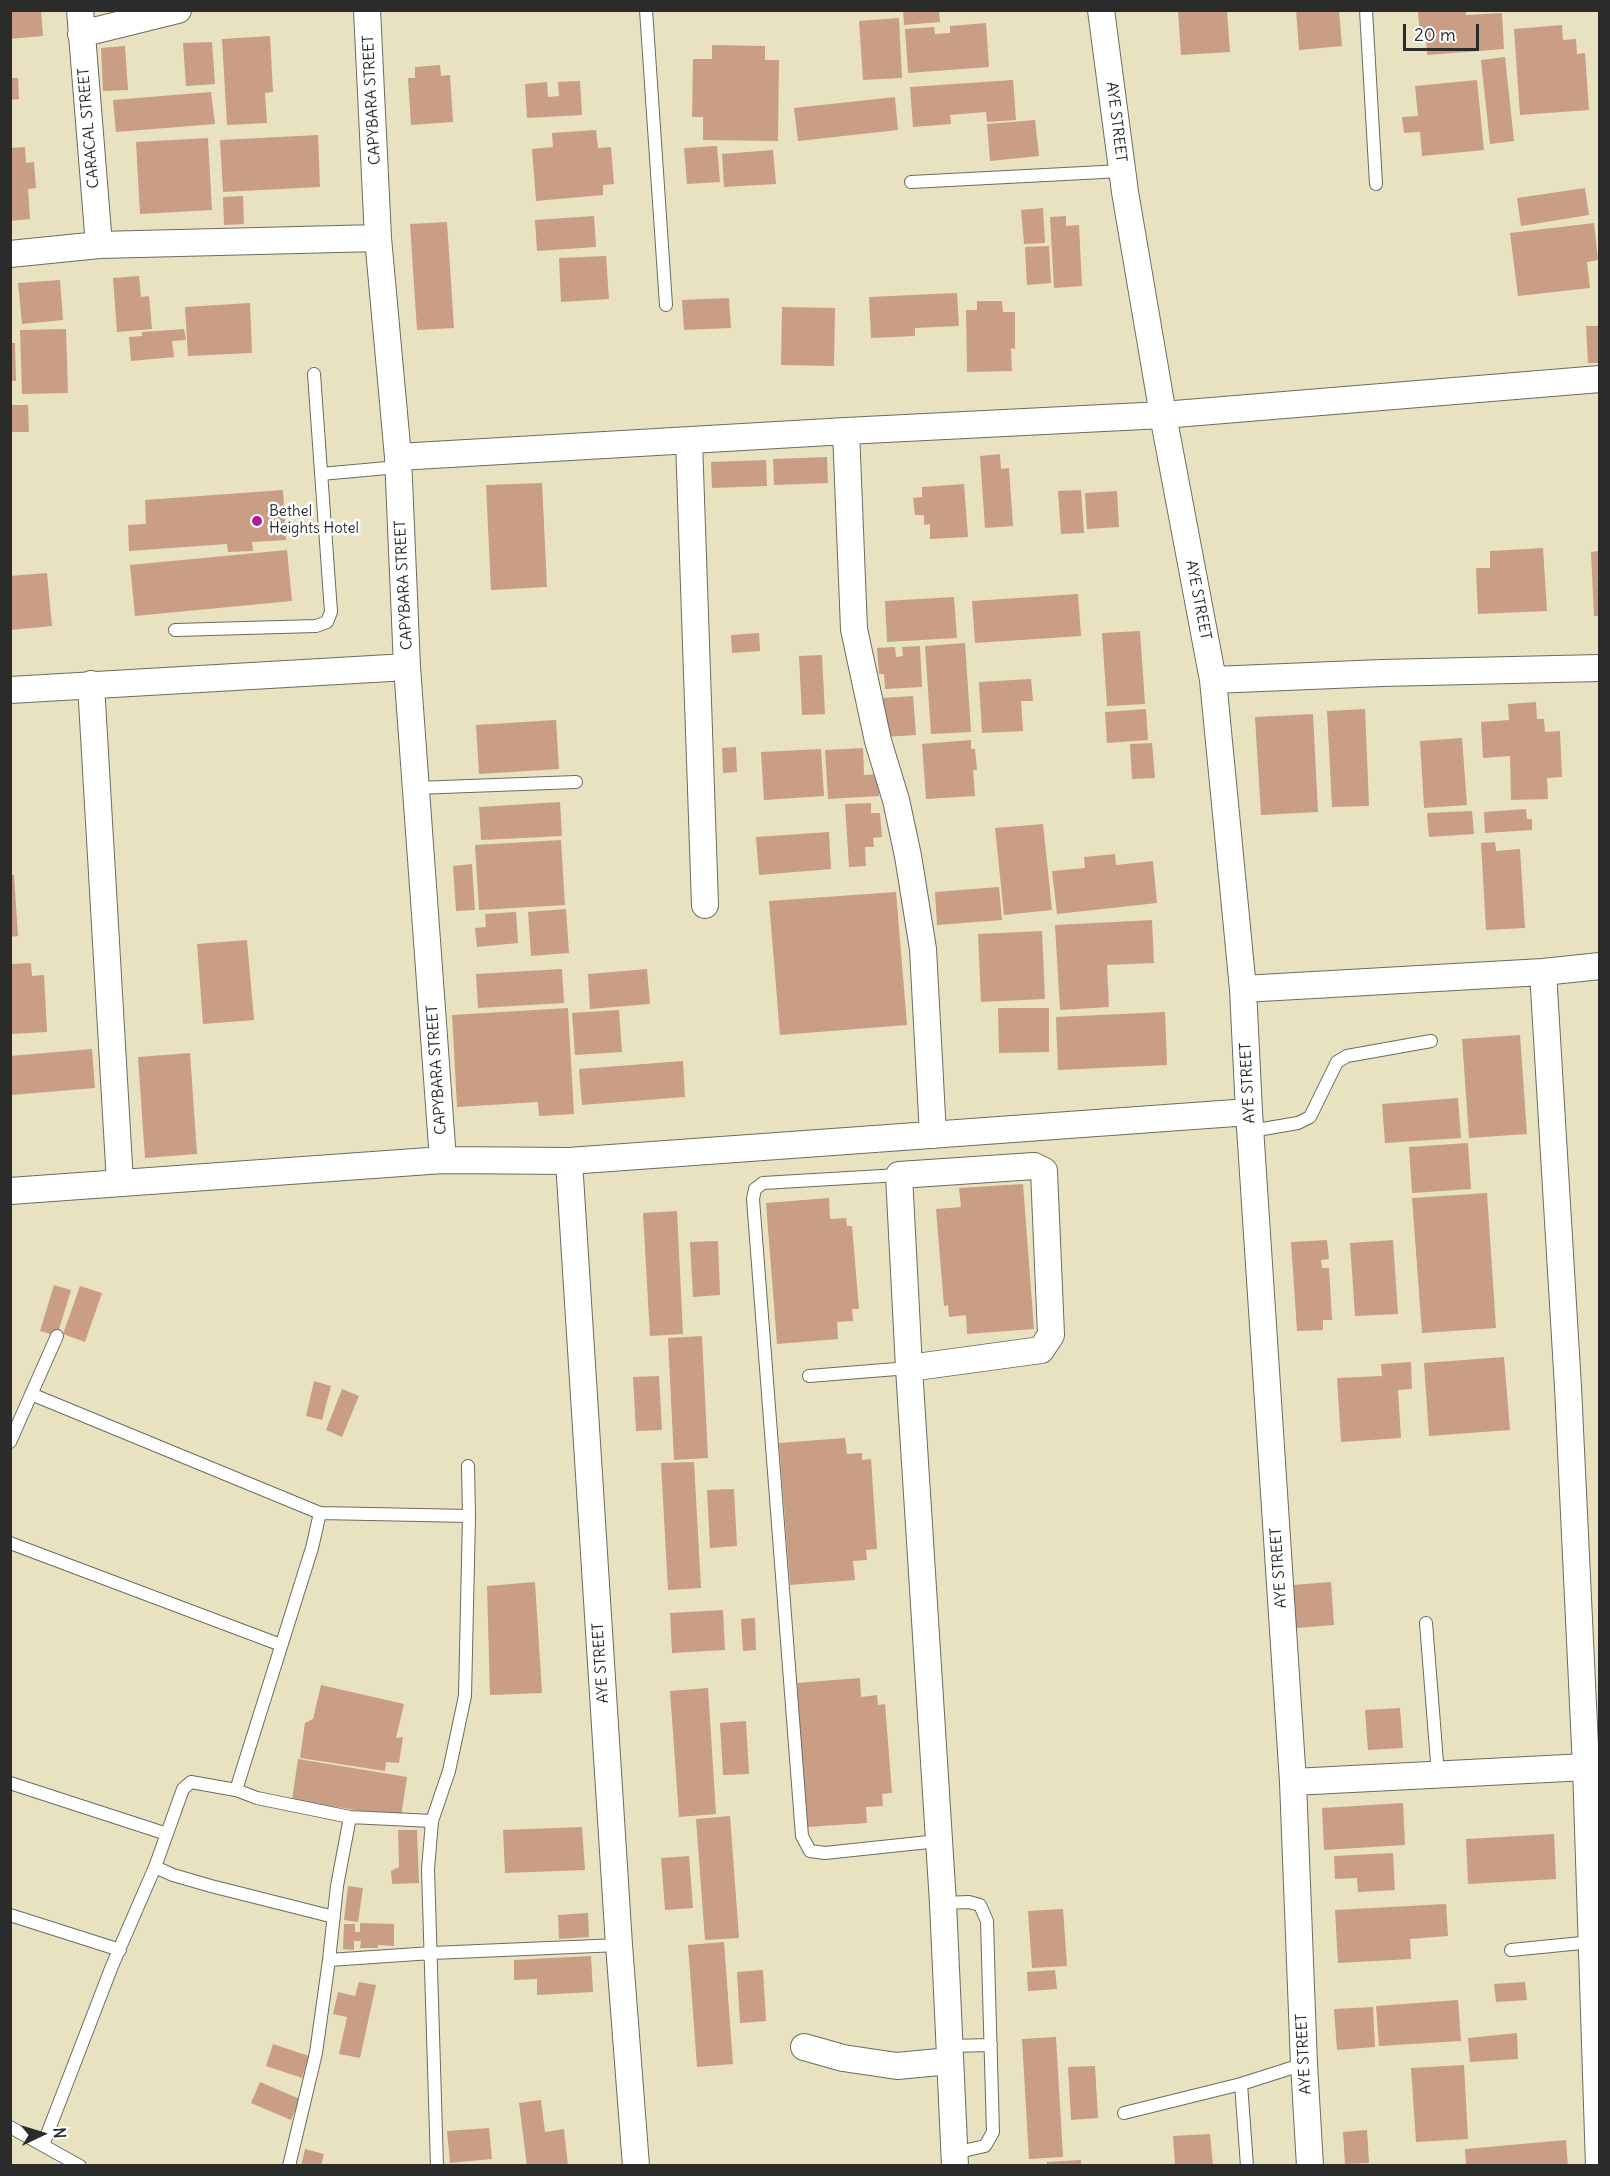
<!DOCTYPE html>
<style>
body{margin:0}
#map{position:relative;width:1610px;height:2176px;overflow:hidden;background:#e8e2c0;font-family:Delius,sans-serif}
canvas{display:block}
.frame{position:absolute;inset:0;border:12px solid #2b2b2b;pointer-events:none}
.north{position:absolute;left:12px;top:2104px;width:60px;height:60px;-webkit-text-stroke:4px #fff;paint-order:stroke;rotate:86deg;font-size:16px;font-weight:700;line-height:24px;text-align:center;color:#2b2b2b}
.north::after{content:'';display:block;margin:auto;width:21px;height:27px;background:#2b2b2b;clip-path:polygon(50% 0,100% 100%,50% 72%,0 100%)}
.scale{position:absolute;left:1403px;top:24px;width:76px;height:27px;box-sizing:border-box;border:3px solid #2b2b2b;border-top:0;padding-left:8px;font-size:18px;line-height:21px;white-space:nowrap;color:#2b2b2b;-webkit-text-stroke:4px #fff;paint-order:stroke}
</style>
<div id="map">
<canvas width="1610" height="2176"></canvas>
<div class="frame"></div>
<div class="north">N</div>
<div class="scale">20 m</div>
</div>
<script>
const context = document.querySelector('canvas').getContext('2d');
context.lineJoin = 'round';
function fillPath(path, color) { context.fillStyle = color; context.fill(path, 'evenodd'); }
const shape = rows => new Path2D(rows.map(r => 'M' + r).join(''));
function trace(path, color, width, dash) { context.strokeStyle = color; context.lineWidth = width; context.lineCap = dash ? 'butt' : 'round'; context.setLineDash(dash || []); context.stroke(path); }
function label(font, color, halo, rows, align = 'center') {
  context.font = font + ' Delius,sans-serif'; context.lineWidth = 5; context.setLineDash([]); context.textBaseline = 'middle'; context.strokeStyle = halo; context.fillStyle = color; for (const [text, x, y, turn = 0] of rows) {
    context.save(); context.translate(x, y); context.rotate((+turn || 0) * Math.PI / 180); context.textAlign = isNaN(turn) ? turn : align; if (halo) context.strokeText(text, 0, 0); context.fillText(text, 0, 0); context.restore();
  }
}
fillPath(shape([
 [10,10,41,10,43,36,10,39],
 [903,10,939,10,940,22,904,25],
 [1178,10,1227,10,1230,52,1181,55],
 [1296,10,1339,10,1342,46,1299,50],
 [1431,10,1466,10,1466,15,1502,13,1504,49,1427,55,1426,35,1420,36,1418,12],
 [899,18,902,78,863,80,859,21],
 [986,23,989,67,908,73,905,29,934,27,935,34,950,33,950,26],
 [1562,25,1563,40,1576,39,1577,54,1585,53,1589,110,1520,115,1514,29],
 [270,36,273,92,265,93,267,123,227,125,222,39],
 [212,42,215,84,186,86,183,43],
 [712,45,765,46,765,60,779,60,778,141,703,140,703,117,692,117,693,59,712,59],
 [125,46,128,90,103,91,101,48],
 [1505,57,1514,141,1490,144,1481,60],
 [440,65,441,76,450,75,453,122,411,125,408,78,415,78,415,67],
 [10,78,18,78,19,99,10,100],
 [1013,80,1016,120,987,122,986,112,950,115,951,124,913,127,910,87],
 [1477,80,1484,150,1422,156,1420,132,1404,133,1402,117,1418,116,1415,86],
 [580,81,582,115,527,118,525,84,547,82,548,97,559,96,558,82],
 [211,92,215,124,116,132,113,100],
 [895,97,898,130,798,141,794,108],
 [1035,120,1039,156,990,161,987,124],
 [596,130,598,148,611,147,614,184,603,185,603,195,536,201,532,149,553,147,552,133],
 [318,135,320,187,223,192,220,140],
 [208,138,212,210,140,214,136,142],
 [717,146,720,182,687,184,684,148],
 [25,147,26,163,34,162,36,188,28,189,30,219,10,221,10,148],
 [773,150,776,184,724,187,722,154],
 [1585,188,1589,215,1521,226,1517,198],
 [243,196,244,224,224,225,223,197],
 [1043,208,1045,243,1024,244,1021,210],
 [594,216,596,247,537,251,535,220],
 [1066,216,1066,226,1079,225,1082,286,1054,288,1050,217],
 [447,222,454,328,417,330,410,224],
 [1594,223,1598,260,1587,262,1590,288,1518,296,1510,233],
 [1049,246,1051,283,1027,285,1025,247],
 [606,256,609,299,561,302,559,258],
 [139,276,141,297,149,296,152,329,117,332,113,278],
 [60,280,63,320,22,324,18,283],
 [957,293,959,326,915,328,915,336,871,338,869,297],
 [729,298,731,328,684,330,682,300],
 [977,301,1002,301,1003,312,1015,312,1015,349,1011,348,1012,371,967,372,966,310,977,310],
 [250,303,252,353,188,356,185,307],
 [782,307,835,308,834,366,781,365],
 [1586,326,1599,326,1599,363,1588,363],
 [66,329,68,393,22,394,20,330],
 [184,329,186,340,172,341,174,357,131,361,129,337,142,336,142,332],
 [10,343,15,343,16,381,10,381],
 [10,405,28,405,29,432,10,432],
 [1000,454,1001,469,1009,468,1013,526,985,528,980,456],
 [827,457,828,483,774,485,773,459],
 [766,460,767,486,712,488,711,462],
 [542,483,547,587,491,590,486,485],
 [964,484,968,537,930,539,930,524,924,525,924,515,915,515,913,498,922,497,922,487],
 [283,490,286,540,252,542,253,551,228,552,227,544,129,551,128,525,146,524,145,500],
 [1081,490,1084,533,1061,534,1058,491],
 [1117,491,1119,527,1087,529,1085,493],
 [1543,548,1547,611,1478,614,1476,568,1490,568,1490,551],
 [287,550,292,601,135,616,130,565],
 [1599,551,1599,616,1594,616,1591,552],
 [47,573,52,626,10,630,10,576],
 [1078,594,1081,636,975,643,972,601],
 [954,597,957,638,887,642,885,601],
 [1140,631,1145,704,1107,706,1102,633],
 [759,633,760,651,732,653,731,635],
 [965,643,971,732,931,734,925,646],
 [920,646,922,687,885,689,884,674,879,674,877,648,895,647,896,657,903,656,902,647],
 [822,655,825,714,802,715,799,656],
 [1031,679,1033,701,1021,701,1023,731,982,733,979,682],
 [913,696,916,735,884,737,882,698],
 [1536,702,1537,719,1544,719,1545,732,1560,731,1562,777,1547,778,1548,799,1511,800,1510,756,1483,758,1481,722,1509,720,1508,704],
 [1146,709,1148,740,1107,743,1105,712],
 [1365,709,1369,806,1332,807,1327,711],
 [1313,714,1318,812,1261,815,1255,717],
 [556,720,559,769,479,774,476,725],
 [1462,738,1467,805,1424,808,1420,741],
 [971,740,971,749,975,749,977,770,973,770,975,796,926,799,922,744],
 [1152,743,1155,778,1132,779,1130,744],
 [736,747,737,772,723,773,722,748],
 [863,748,864,775,878,774,879,796,828,799,825,750],
 [821,749,824,796,764,800,761,752],
 [560,802,562,836,481,840,479,807],
 [871,803,871,813,880,813,882,837,873,838,874,847,865,847,866,866,849,867,845,804],
 [1526,809,1527,819,1532,819,1532,830,1485,833,1484,812],
 [1472,811,1474,834,1429,837,1427,813],
 [1043,824,1052,910,1004,915,995,828],
 [829,832,831,869,759,875,756,837],
 [561,840,565,905,479,910,475,845],
 [1495,842,1496,851,1520,849,1525,928,1486,930,1481,843],
 [1115,854,1116,865,1153,861,1157,903,1057,914,1052,871,1085,868,1084,857],
 [472,864,475,910,456,911,453,866],
 [10,875,14,875,18,936,10,937],
 [999,887,1002,920,937,925,935,892],
 [896,892,907,1025,780,1035,769,901],
 [566,909,569,953,531,956,528,912],
 [516,912,518,943,477,947,475,928,486,927,485,914],
 [1152,920,1154,963,1107,965,1109,1007,1060,1010,1055,925],
 [1042,931,1045,999,981,1002,978,934],
 [247,940,254,1020,203,1024,197,944],
 [31,963,32,976,44,975,47,1032,10,1034,10,964],
 [562,969,564,1003,478,1008,476,974],
 [647,969,650,1004,590,1009,588,974],
 [568,1008,574,1114,539,1116,538,1102,457,1107,452,1015],
 [998,1008,1049,1008,1049,1052,999,1053],
 [619,1010,622,1052,575,1055,572,1013],
 [1165,1012,1167,1065,1058,1070,1056,1017],
 [1520,1035,1527,1134,1469,1138,1462,1039],
 [92,1049,95,1088,11,1095,10,1056],
 [190,1053,197,1154,145,1158,138,1057],
 [683,1061,685,1097,582,1105,579,1069],
 [1458,1098,1461,1138,1385,1143,1382,1104],
 [1468,1143,1471,1189,1412,1193,1409,1147],
 [1023,1184,1034,1329,967,1334,966,1315,949,1317,948,1305,944,1306,936,1209,961,1207,959,1188],
 [1487,1193,1496,1328,1422,1333,1412,1198],
 [829,1198,830,1219,846,1218,847,1226,852,1226,859,1309,852,1309,853,1321,837,1322,838,1339,777,1344,766,1203],
 [677,1211,683,1334,650,1336,643,1213],
 [1327,1240,1329,1259,1321,1260,1322,1268,1329,1268,1332,1320,1323,1320,1323,1330,1297,1331,1291,1242],
 [1393,1240,1398,1314,1355,1316,1350,1243],
 [718,1241,720,1295,693,1297,690,1242],
 [54,1285,71,1290,57,1336,40,1331],
 [80,1286,102,1293,85,1342,63,1334],
 [702,1336,708,1458,674,1460,668,1338],
 [1504,1357,1510,1430,1429,1436,1424,1363],
 [1411,1362,1412,1389,1398,1390,1401,1438,1341,1442,1337,1378,1382,1376,1381,1364],
 [659,1376,662,1430,636,1431,633,1377],
 [314,1381,331,1386,322,1420,306,1416],
 [342,1389,359,1396,342,1437,326,1430],
 [845,1438,847,1454,862,1453,862,1460,871,1459,877,1549,866,1550,867,1560,853,1561,855,1580,790,1585,779,1443],
 [694,1462,701,1588,668,1590,661,1463],
 [734,1489,737,1546,710,1548,707,1490],
 [535,1582,542,1693,490,1695,487,1586],
 [1331,1582,1334,1625,1296,1628,1293,1585],
 [723,1610,725,1650,672,1653,670,1613],
 [755,1618,756,1650,743,1651,741,1619],
 [860,1678,861,1697,877,1695,878,1705,885,1704,892,1793,882,1794,883,1806,866,1807,867,1823,807,1827,797,1683],
 [321,1685,404,1704,396,1738,403,1737,399,1763,386,1762,385,1771,300,1758,305,1723,313,1719],
 [708,1688,716,1814,679,1817,670,1691],
 [1400,1708,1403,1748,1368,1750,1365,1710],
 [746,1721,749,1774,723,1775,720,1723],
 [298,1759,407,1777,401,1817,292,1800],
 [1403,1803,1405,1845,1324,1850,1322,1808],
 [730,1816,739,1938,705,1940,696,1819],
 [582,1827,585,1870,505,1873,503,1830],
 [398,1830,417,1830,419,1883,392,1884,391,1871,399,1867],
 [1554,1834,1556,1879,1468,1884,1466,1839],
 [1393,1853,1395,1890,1358,1892,1357,1878,1335,1879,1334,1856],
 [689,1856,693,1908,665,1910,661,1858],
 [348,1886,363,1888,358,1922,344,1920],
 [1446,1904,1448,1936,1410,1939,1411,1959,1338,1963,1335,1910],
 [1063,1909,1067,1966,1032,1968,1028,1911],
 [588,1913,589,1937,559,1939,558,1915],
 [360,1923,394,1924,394,1946,378,1945,378,1948,360,1948,361,1941,354,1941,354,1950,343,1949,344,1924,355,1924,355,1932,360,1932],
 [724,1942,733,2064,697,2067,688,1945],
 [591,1956,593,1992,537,1995,537,1979,514,1980,514,1960],
 [763,1970,766,2021,740,2023,737,1972],
 [1055,1970,1057,1989,1028,1991,1027,1972],
 [359,1982,376,1985,360,2058,339,2054,347,2017,333,2014,338,1992,355,1996],
 [1525,1982,1527,2000,1496,2002,1494,1984],
 [1458,2000,1461,2041,1379,2046,1376,2006],
 [1373,2007,1375,2047,1337,2050,1334,2009],
 [1517,2033,1518,2059,1470,2062,1468,2038],
 [1056,2037,1063,2157,1029,2159,1022,2039],
 [273,2044,309,2056,302,2078,266,2066],
 [1464,2065,1468,2139,1416,2142,1411,2068],
 [1095,2066,1098,2118,1071,2120,1068,2067],
 [260,2082,300,2099,291,2120,251,2103],
 [541,2100,545,2132,564,2129,568,2166,527,2166,519,2103],
 [489,2128,492,2159,450,2163,447,2131],
 [1367,2130,1369,2163,1345,2164,1343,2132],
 [1210,2134,1213,2166,1175,2166,1173,2136],
 [1566,2140,1568,2166,1466,2166,1465,2149],
 [305,2149,324,2154,321,2166,301,2166],
 [1081,2160,1081,2166,1047,2166,1047,2162]
]), '#c99e85');
const lane = shape([
 [646,10,666,305],
 [1366,10,1376,184],
 [911,182,1122,171],
 [321,474,398,467],
 [175,630,316,626,327,622,331,612,314,374],
 [416,788,576,782],
 [1251,1131,1298,1123,1310,1117,1337,1062,1347,1056,1431,1041],
 [899,1175,763,1183,755,1189,753,1199,802,1836,810,1851,825,1853,938,1841],
 [809,1376,909,1368],
 [31,1394,320,1513,312,1548,236,1790,257,1798,350,1817,432,1821],
 [10,1442,57,1336],
 [320,1513,469,1516],
 [10,1543,281,1645],
 [1426,1623,1438,1775],
 [10,1783,167,1834],
 [155,1867,173,1875,211,1886,334,1917],
 [943,1903,969,1902,980,1905,987,1921,993,2132,985,2146,954,2153],
 [10,1915,120,1950],
 [1511,1950,1592,1942],
 [329,1960,432,1953,619,1945],
 [950,2046,991,2045],
 [1124,2113,1241,2084],
 [10,2127,80,2166],
 [43,2145,112,1966,155,1867,183,1789,191,1782,236,1790],
 [289,2166,316,2053,329,1960,337,1886,350,1817],
 [437,2166,428,1869,432,1821,449,1771,465,1696,469,1516,468,1466],
 [1247,2166,1241,2084,1304,2064]
]);
const street = shape([
 [80,10,99,245],
 [367,10,378,238,398,457,407,667,443,1160],
 [1101,10,1125,192,1163,415,1213,680,1243,989,1249,1112,1293,1782,1304,2064,1310,2166],
 [81,34,178,10],
 [10,254,99,245,378,238],
 [846,431,854,629,878,741,896,800,908,856,923,949,933,1135],
 [689,441,705,905],
 [398,457,846,431,1163,415,1600,379],
 [1213,680,1382,673,1600,668],
 [91,684,120,1183],
 [10,690,407,667],
 [1543,972,1568,1387,1586,1767,1599,2166],
 [1243,989,1543,972,1600,966],
 [569,1161,619,1945,636,2166],
 [10,1191,443,1160,569,1161,1249,1112],
 [909,1368,1041,1350,1051,1335,1044,1171,1034,1166,899,1175,909,1368,943,1903,955,2166],
 [1293,1782,1586,1767],
 [804,2047,843,2058,897,2066,950,2061]
]);
trace(lane, '#6d6b5f', 14);
trace(street, '#6d6b5f', 28);
trace(lane, '#fff', 12);
trace(street, '#fff', 26);
for (const [x, y, r, color] of [
 [257,521,6,"#b5179e"]
]) { const dot = new Path2D(); dot.arc(x, y, r, 0, 2 * Math.PI); context.fillStyle = color; context.fill(dot); trace(dot, '#fff', 2); }
label('15px', '#2b2b2b', '#fff', [
 ["CAPYBARA STREET",372,100,-93],
 ["AYE STREET",1116,122,83],
 ["CARACAL STREET",89,128,-95],
 ["CAPYBARA STREET",404,585,-93],
 ["AYE STREET",1198,600,79],
 ["CAPYBARA STREET",437,1070,-94],
 ["AYE STREET",1248,1083,-93],
 ["AYE STREET",1279,1568,-94],
 ["AYE STREET",601,1663,-94],
 ["AYE STREET",1304,2054,-93]
]);
label('15px', '#2b2b2b', '#fff', [
 ["Bethel",269,512],
 ["Heights Hotel",269,529]
], 'left');
</script>
